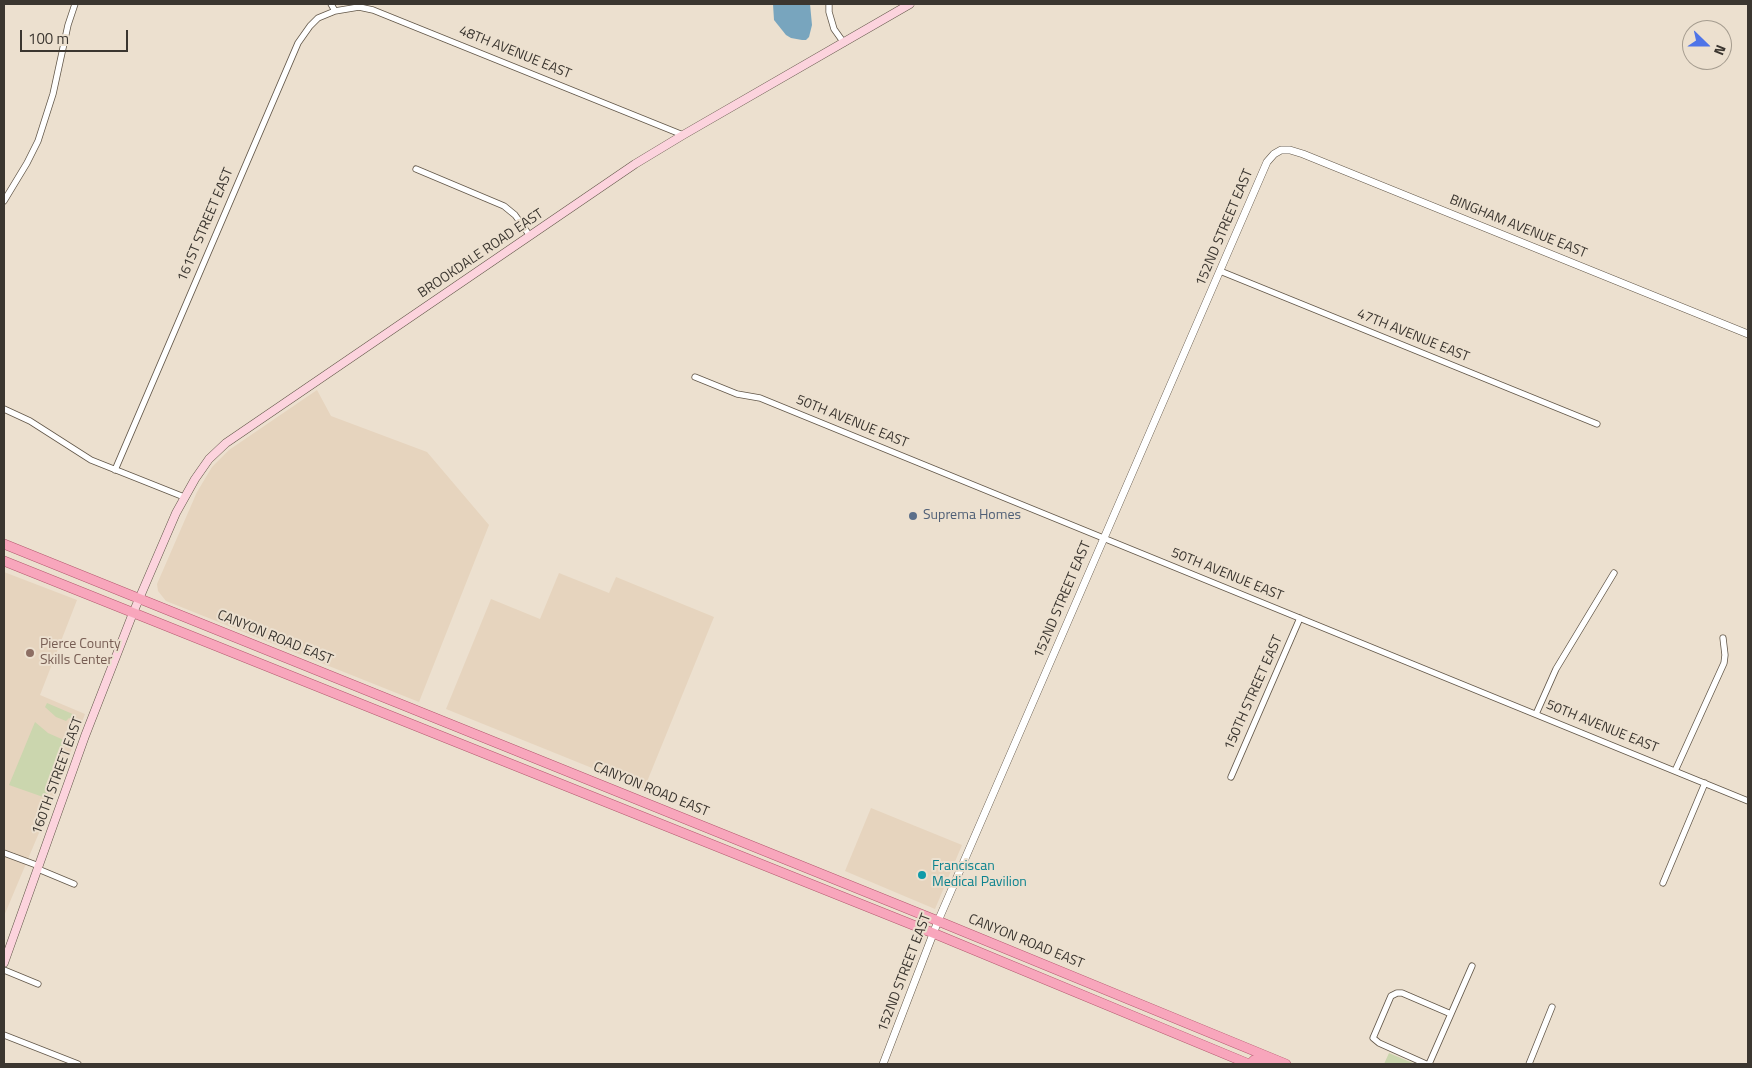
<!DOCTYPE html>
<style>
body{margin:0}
#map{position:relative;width:1752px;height:1068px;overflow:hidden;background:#ece0cf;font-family:"Titillium Web",sans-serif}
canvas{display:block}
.frame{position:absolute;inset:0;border:5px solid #3b3630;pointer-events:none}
.north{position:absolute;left:1682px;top:20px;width:50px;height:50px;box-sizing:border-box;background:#ece0cf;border:1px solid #a59c8f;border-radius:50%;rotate:112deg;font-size:14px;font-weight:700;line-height:20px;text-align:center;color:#3b3630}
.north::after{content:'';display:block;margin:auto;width:18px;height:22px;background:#4e74e8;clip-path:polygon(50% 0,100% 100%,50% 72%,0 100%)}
.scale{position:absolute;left:20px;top:30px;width:108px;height:22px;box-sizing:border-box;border:2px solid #3b3630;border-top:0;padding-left:6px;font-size:15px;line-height:18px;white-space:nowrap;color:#3b3630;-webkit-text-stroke:4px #ece0cf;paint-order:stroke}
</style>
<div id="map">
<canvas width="1752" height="1068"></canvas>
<div class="frame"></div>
<div class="north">N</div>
<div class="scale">100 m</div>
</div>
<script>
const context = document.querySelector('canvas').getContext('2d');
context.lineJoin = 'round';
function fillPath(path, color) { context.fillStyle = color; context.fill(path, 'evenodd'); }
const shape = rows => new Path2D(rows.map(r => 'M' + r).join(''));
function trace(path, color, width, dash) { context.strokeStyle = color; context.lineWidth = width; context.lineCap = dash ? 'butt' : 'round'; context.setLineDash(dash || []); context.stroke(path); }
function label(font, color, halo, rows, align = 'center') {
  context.font = font + ' "Titillium Web",sans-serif'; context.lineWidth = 4; context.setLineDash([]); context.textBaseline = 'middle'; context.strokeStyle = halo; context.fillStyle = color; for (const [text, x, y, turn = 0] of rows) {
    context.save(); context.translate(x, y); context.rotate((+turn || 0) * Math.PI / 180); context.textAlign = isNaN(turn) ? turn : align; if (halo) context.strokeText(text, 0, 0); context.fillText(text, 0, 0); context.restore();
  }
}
fillPath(shape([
 [317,390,331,416,427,452,489,525,419,702,166,601,158,591,157,584,197,492,212,467,229,450],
 [4,572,77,600,40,695,85,714,49,809,4,916],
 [559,573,609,593,616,577,714,617,644,789,446,709,491,599,540,619],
 [871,808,962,845,935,909,845,871]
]), '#e6d4be');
fillPath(shape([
 [47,703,75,715,73,720,69,718,66,721,56,717,45,707],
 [35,722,48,733,66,741,46,798,9,785],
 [1389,1053,1415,1064,1384,1064]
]), '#cbd6ae');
fillPath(shape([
 [773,4,810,4,812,25,809,37,806,40,802,40,791,38,786,35,774,20]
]), '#78a5be');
const minor = shape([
 [829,4,829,12,834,29,844,43],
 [335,11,359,7,373,10,683,135],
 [416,169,504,206,515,215,530,236],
 [4,201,27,163,38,141,53,94,68,25,75,4],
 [1220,271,1597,424],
 [695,377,737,394,760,398,1748,801],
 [4,409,30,421,91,460,184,497],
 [115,470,298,43,310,26,318,18,335,11,331,4],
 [1536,714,1556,669,1614,573],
 [1675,771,1724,663,1725,655,1723,638],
 [1231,777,1300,618],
 [4,853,39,866],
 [38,869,74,884],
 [1663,883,1705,783],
 [4,970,38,984],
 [4,1035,78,1064],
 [1426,1064,1379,1043,1373,1038,1391,996,1397,993,1402,993,1451,1014],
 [1429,1064,1472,966],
 [1529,1064,1552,1007]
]);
const tertiary = shape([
 [883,1064,938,921,1267,162,1274,154,1281,150,1290,150,1303,154,1748,334]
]);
const secondary = shape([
 [4,963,85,736,133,613,176,513,195,479,209,459,226,443,635,164,683,135,910,4]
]);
const primary = shape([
 [4,544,938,921,1286,1064],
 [4,561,933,933,1249,1064],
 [1250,1064,1254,1060,1272,1064]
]);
trace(minor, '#625749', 7);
trace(tertiary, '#625749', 8);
trace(secondary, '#625749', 9);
trace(primary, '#b3586e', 10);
trace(minor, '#fff', 5.5);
trace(tertiary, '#fff', 7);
trace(secondary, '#fcd3dd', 8);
trace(primary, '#f8a6bc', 9);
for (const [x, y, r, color] of [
 [913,516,5,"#5c6f8a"],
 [30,653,5,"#8d6e63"],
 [922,875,5,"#0f9aa8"]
]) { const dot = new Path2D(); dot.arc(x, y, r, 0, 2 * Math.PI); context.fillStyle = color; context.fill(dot); trace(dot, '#ece0cf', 2); }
label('14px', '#3b3630', '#ece0cf', [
 ["48TH AVENUE EAST",515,53,22],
 ["161ST STREET EAST",206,225,-67],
 ["BINGHAM AVENUE EAST",1518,227,22],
 ["152ND STREET EAST",1225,228,-67],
 ["BROOKDALE ROAD EAST",481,254,-34],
 ["47TH AVENUE EAST",1413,336,22],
 ["50TH AVENUE EAST",852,422,22],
 ["50TH AVENUE EAST",1227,575,22],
 ["152ND STREET EAST",1063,600,-67],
 ["CANYON ROAD EAST",275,638,22],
 ["150TH STREET EAST",1254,693,-66],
 ["50TH AVENUE EAST",1602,727,22],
 ["160TH STREET EAST",58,776,-70],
 ["CANYON ROAD EAST",651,790,22],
 ["CANYON ROAD EAST",1026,942,22],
 ["152ND STREET EAST",905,973,-69]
]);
label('14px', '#4e5e75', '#ece0cf', [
 ["Suprema Homes",923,516]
], 'left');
label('14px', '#785e54', '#ece0cf', [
 ["Pierce County",40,645],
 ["Skills Center",40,661]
], 'left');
label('14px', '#0d838f', '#ece0cf', [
 ["Franciscan",932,867],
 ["Medical Pavilion",932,883]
], 'left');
</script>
